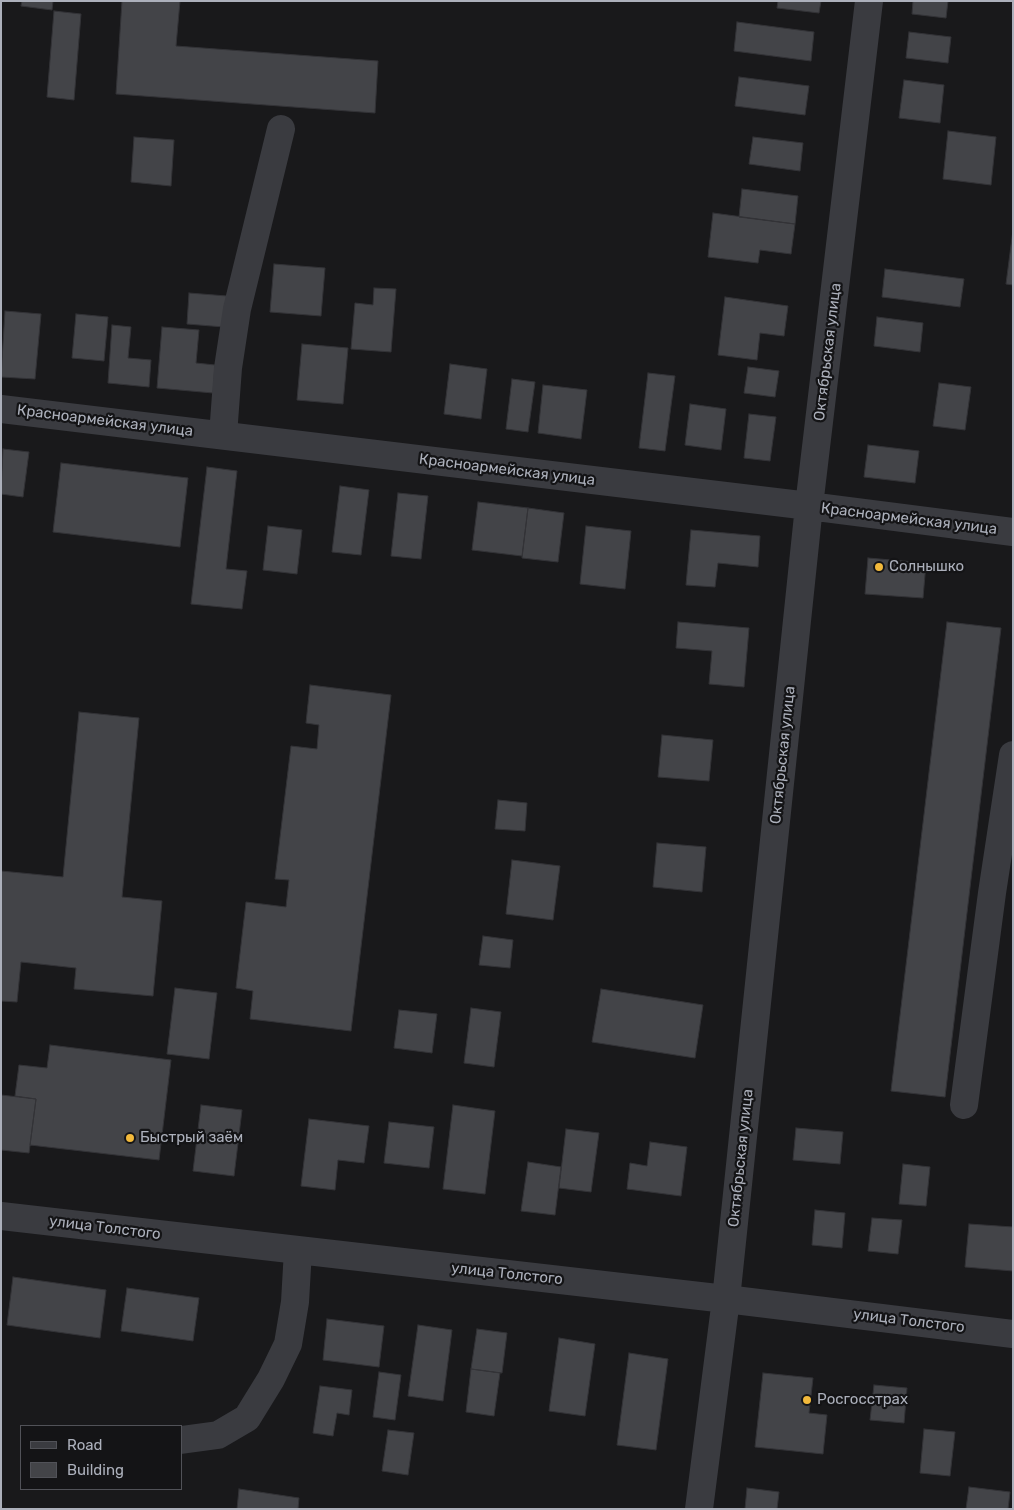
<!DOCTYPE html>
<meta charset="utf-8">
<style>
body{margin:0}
#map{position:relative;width:1014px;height:1510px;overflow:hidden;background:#19191b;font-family:Rubik,sans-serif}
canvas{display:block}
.frame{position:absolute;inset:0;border:2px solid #acb0bb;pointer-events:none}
.legend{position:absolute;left:20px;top:1425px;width:162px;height:65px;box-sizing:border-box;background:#141416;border:1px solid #515258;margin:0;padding:6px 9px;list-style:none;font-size:15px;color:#acb0bb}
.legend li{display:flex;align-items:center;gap:10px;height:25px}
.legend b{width:25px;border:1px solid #515258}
</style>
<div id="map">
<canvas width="1014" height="1510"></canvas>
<div class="frame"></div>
<ul class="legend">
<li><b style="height:6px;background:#3a3b40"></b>Road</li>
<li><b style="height:14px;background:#434448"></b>Building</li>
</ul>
</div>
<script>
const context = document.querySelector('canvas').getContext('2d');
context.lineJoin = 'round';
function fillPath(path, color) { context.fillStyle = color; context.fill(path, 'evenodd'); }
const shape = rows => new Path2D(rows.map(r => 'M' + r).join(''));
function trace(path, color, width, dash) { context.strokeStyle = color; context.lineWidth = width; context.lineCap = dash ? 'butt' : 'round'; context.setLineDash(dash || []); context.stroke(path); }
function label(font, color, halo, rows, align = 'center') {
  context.font = font + ' Rubik,sans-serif'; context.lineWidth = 4.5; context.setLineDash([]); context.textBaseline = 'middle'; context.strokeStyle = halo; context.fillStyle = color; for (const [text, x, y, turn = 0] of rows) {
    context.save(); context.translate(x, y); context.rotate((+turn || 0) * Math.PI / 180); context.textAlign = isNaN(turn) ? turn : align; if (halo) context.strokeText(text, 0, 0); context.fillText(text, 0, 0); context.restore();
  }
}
const building = shape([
 [22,1,53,1,52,10,21,6,22,1],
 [122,1,180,1,176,46,378,61,375,113,116,94,122,1],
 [778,1,821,1,819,13,777,8,778,1],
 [913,1,948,1,946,18,912,14,913,1],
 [54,11,81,14,74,100,47,97,54,11],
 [737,22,814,32,811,61,734,51,737,22],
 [909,32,951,37,948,63,906,58,909,32],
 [739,77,809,86,805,115,735,106,739,77],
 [904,80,944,85,940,123,899,118,904,80],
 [948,131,996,137,991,185,943,179,948,131],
 [134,137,174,140,171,186,131,182,134,137],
 [753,137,803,143,800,171,749,164,753,137],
 [742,189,798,196,795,224,739,217,742,189],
 [713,213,795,224,791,254,760,250,758,263,708,257,713,213],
 [1013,230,1013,285,1006,284,1013,230],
 [274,264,325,268,321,316,270,312,274,264],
 [885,269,964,279,960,307,882,297,885,269],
 [374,288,396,289,391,352,351,349,355,303,373,305,374,288],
 [189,293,227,296,224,327,187,324,189,293],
 [725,297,788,306,784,336,760,333,757,360,718,355,725,297],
 [5,311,41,314,35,379,1,377,5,311],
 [76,314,108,317,104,361,72,358,76,314],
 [877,317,923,323,920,352,874,346,877,317],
 [112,325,131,327,128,358,151,360,149,387,108,383,112,325],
 [162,327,199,330,196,363,215,365,213,393,157,388,162,327],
 [302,344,348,348,343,404,297,400,302,344],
 [450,364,487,369,481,419,444,414,450,364],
 [748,367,779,371,775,397,744,393,748,367],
 [648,373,675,376,665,451,639,448,648,373],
 [512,379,535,382,528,432,506,429,512,379],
 [939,383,971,387,965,430,933,426,939,383],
 [543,385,587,390,581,439,538,433,543,385],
 [690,404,726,409,721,450,685,445,690,404],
 [749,414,776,417,770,461,744,458,749,414],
 [868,445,919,451,915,483,864,477,868,445],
 [3,449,29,452,23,497,1,494,3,449],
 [61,463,188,478,180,547,53,532,61,463],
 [207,467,237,471,226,569,247,571,242,609,191,604,207,467],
 [340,486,369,490,361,555,332,552,340,486],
 [398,493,428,496,421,559,391,556,398,493],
 [478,502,528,508,522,556,472,550,478,502],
 [528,508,564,513,558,562,522,558,528,508],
 [268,526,302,530,297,574,263,570,268,526],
 [586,526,631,531,625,589,580,584,586,526],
 [691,530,760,536,758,567,718,563,715,587,686,585,691,530],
 [868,558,926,563,923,598,865,594,868,558],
 [678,622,749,628,744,687,709,684,712,651,676,648,678,622],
 [947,622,1001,628,945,1097,891,1091,947,622],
 [310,685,391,695,351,1031,250,1019,253,991,236,988,246,902,286,907,289,880,275,879,291,746,317,749,319,725,306,723,310,685],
 [79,712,139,718,122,897,162,901,153,996,74,989,76,968,21,962,17,1002,1,1001,1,871,63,877,79,712],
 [662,735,713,740,709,781,658,777,662,735],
 [498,800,527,803,525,831,495,829,498,800],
 [657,843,706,847,702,892,653,887,657,843],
 [512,860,560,866,553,920,506,914,512,860],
 [483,936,513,940,510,968,479,965,483,936],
 [175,988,217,993,209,1059,167,1054,175,988],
 [601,989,703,1005,695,1058,592,1042,601,989],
 [471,1008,501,1012,494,1067,464,1063,471,1008],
 [399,1010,437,1014,432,1053,394,1048,399,1010],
 [50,1045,171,1060,159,1160,30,1145,36,1099,15,1096,19,1065,47,1068,50,1045],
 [1,1095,36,1099,29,1153,1,1150,1,1095],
 [201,1105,242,1110,234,1176,193,1171,201,1105],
 [453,1105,495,1111,485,1194,443,1189,453,1105],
 [309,1119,369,1126,364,1163,338,1160,335,1190,301,1186,309,1119],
 [389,1122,434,1127,429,1168,384,1163,389,1122],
 [796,1128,843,1132,840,1164,793,1160,796,1128],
 [566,1129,599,1133,591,1192,559,1188,566,1129],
 [650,1142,687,1147,681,1196,627,1189,630,1163,647,1166,650,1142],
 [528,1162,561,1167,555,1215,521,1211,528,1162],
 [903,1164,930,1167,926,1206,899,1204,903,1164],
 [815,1210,845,1213,842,1248,812,1245,815,1210],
 [872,1218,902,1220,898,1254,868,1251,872,1218],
 [969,1224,1013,1227,1013,1271,965,1267,969,1224],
 [13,1277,106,1290,100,1338,7,1325,13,1277],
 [127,1288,199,1298,193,1341,121,1331,127,1288],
 [327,1319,384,1326,379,1367,323,1360,327,1319],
 [418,1325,452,1330,443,1401,408,1396,418,1325],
 [477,1329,507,1333,502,1373,471,1369,477,1329],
 [559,1338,595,1344,585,1416,549,1411,559,1338],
 [629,1353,668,1359,656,1450,617,1445,629,1353],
 [471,1369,500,1373,494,1416,466,1412,471,1369],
 [379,1372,401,1375,395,1420,373,1417,379,1372],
 [763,1373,813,1378,809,1413,827,1415,823,1454,755,1447,763,1373],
 [874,1385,907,1388,904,1423,870,1420,874,1385],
 [320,1386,352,1390,349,1415,337,1413,333,1436,313,1433,320,1386],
 [924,1429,955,1432,950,1476,920,1473,924,1429],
 [388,1430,414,1433,408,1475,382,1471,388,1430],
 [969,1487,1010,1492,1008,1509,966,1509,969,1487],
 [747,1488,779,1492,777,1509,745,1509,747,1488],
 [239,1489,299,1498,298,1509,237,1509,239,1489]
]);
fillPath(building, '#434448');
trace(building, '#333337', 1);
trace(shape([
 [1,409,809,506,1013,532],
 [223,435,228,368,237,309,281,129],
 [964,1105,992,893,1013,755],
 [1,1216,726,1299,1013,1334],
 [181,1440,218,1435,247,1418,271,1379,288,1344,295,1302,298,1250],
 [699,1509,726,1299,809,506,869,1]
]), '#3a3b40', 28);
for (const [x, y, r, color] of [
 [879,567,5,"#f2b93b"],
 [130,1138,5,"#f2b93b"],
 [807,1400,5,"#f2b93b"]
]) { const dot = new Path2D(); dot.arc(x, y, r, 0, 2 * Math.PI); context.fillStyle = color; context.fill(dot); trace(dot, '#141416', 2); }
label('15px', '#acb0bb', '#141416', [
 ["Октябрьская улица",828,352,-83],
 ["Красноармейская улица",105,421,7],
 ["Красноармейская улица",507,470,7],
 ["Красноармейская улица",909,519,7],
 ["Октябрьская улица",783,755,-84],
 ["Октябрьская улица",741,1158,-84],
 ["улица Толстого",105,1228,7],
 ["улица Толстого",507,1274,6],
 ["улица Толстого",909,1321,7]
]);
label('15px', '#acb0bb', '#141416', [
 ["Солнышко",889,567],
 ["Быстрый заём",140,1138],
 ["Росгосстрах",817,1400]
], 'left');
</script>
